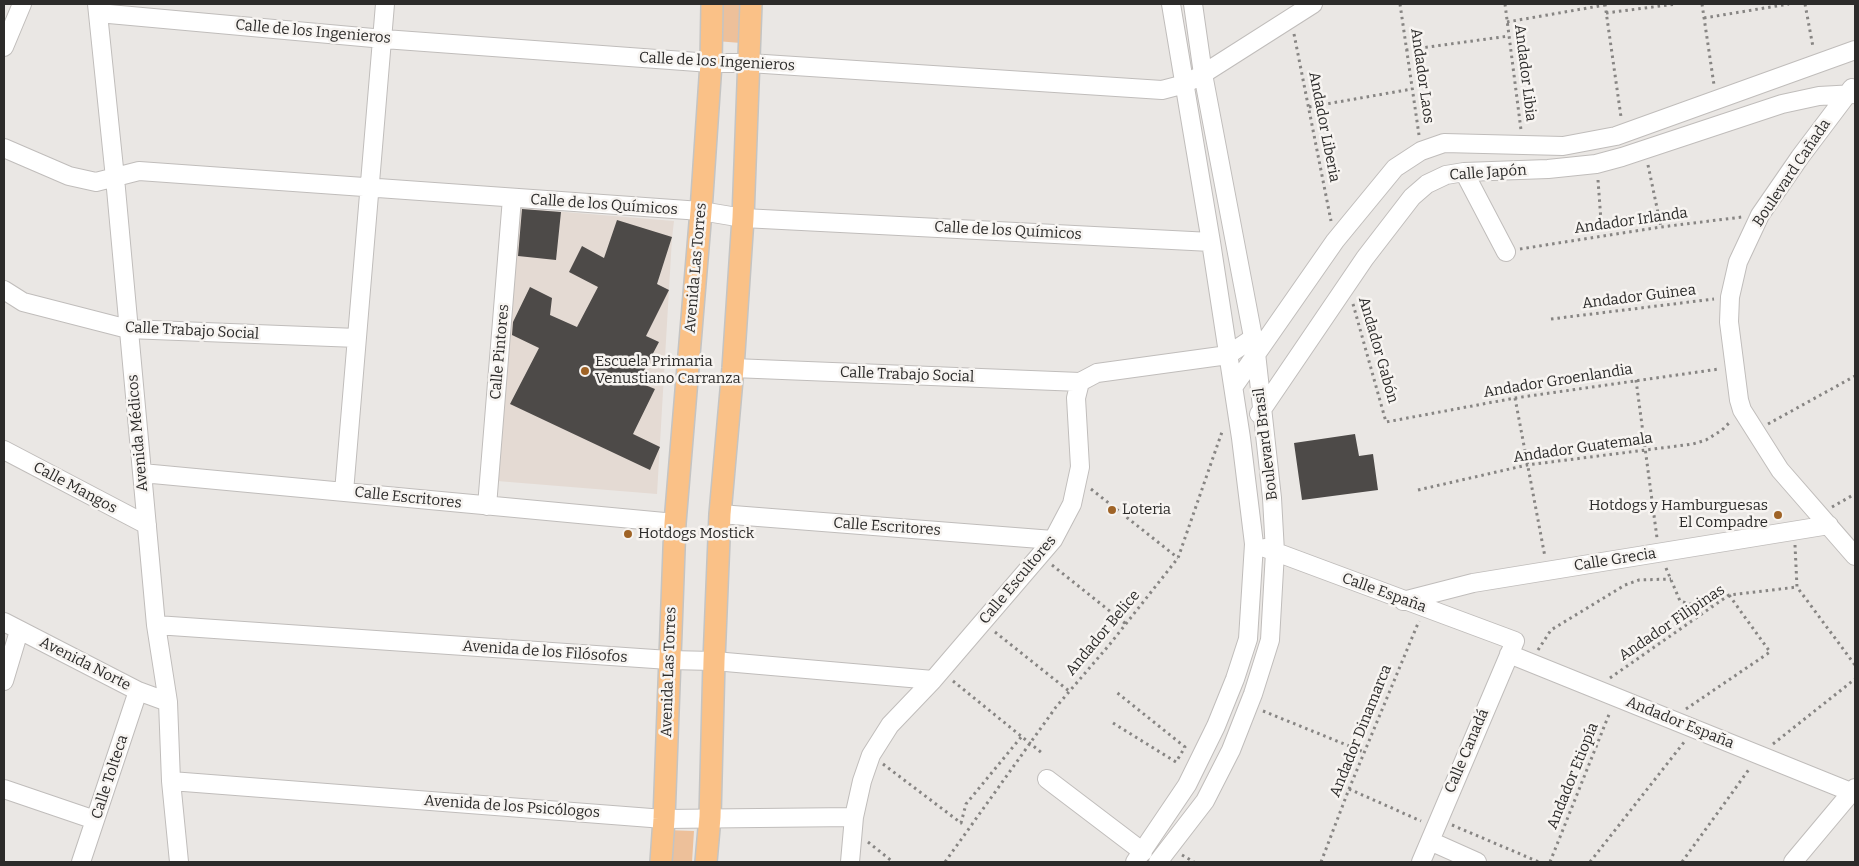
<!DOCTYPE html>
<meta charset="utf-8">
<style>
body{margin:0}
#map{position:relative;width:1859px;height:866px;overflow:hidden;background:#eae7e4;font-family:Bitter,serif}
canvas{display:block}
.frame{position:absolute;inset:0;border:5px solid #2c2b2a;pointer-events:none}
</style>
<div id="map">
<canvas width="1859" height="866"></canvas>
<div class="frame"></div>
</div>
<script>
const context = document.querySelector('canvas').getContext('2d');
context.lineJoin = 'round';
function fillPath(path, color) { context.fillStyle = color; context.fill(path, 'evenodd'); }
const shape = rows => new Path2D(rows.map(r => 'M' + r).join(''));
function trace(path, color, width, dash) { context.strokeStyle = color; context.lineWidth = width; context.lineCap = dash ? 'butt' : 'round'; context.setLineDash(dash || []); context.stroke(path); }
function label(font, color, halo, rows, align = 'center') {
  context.font = font + ' Bitter,serif'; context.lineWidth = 5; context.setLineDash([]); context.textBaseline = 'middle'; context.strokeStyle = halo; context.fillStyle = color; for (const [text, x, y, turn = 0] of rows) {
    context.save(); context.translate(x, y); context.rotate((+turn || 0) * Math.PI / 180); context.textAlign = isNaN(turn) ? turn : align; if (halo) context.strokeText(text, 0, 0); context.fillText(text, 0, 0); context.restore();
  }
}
fillPath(shape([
 [517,208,674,221,672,238,657,494,497,481]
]), '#e4dad3');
fillPath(shape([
 [718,4,743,4,741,43,716,41],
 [666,830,694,831,692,862,665,862]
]), '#edc09a');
fillPath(shape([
 [522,209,561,212,556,260,518,256],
 [617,220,672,237,657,284,669,290,646,336,659,342,638,382,655,389,633,434,660,447,650,470,510,404,539,348,512,335,513,322,530,287,552,298,550,315,577,327,598,287,569,272,582,246,604,258],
 [1355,434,1359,456,1373,454,1378,490,1302,500,1294,443]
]), '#4d4a48');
const minor = shape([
 [97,4,115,178,156,625,168,702,171,781,179,862],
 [98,13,384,39,711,63,749,63,1162,90,1185,84,1203,74,1313,4],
 [4,47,22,4],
 [1852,88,1800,157,1760,215,1738,262,1730,297,1729,322,1739,400,1742,410,1780,470,1855,556],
 [4,148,69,176,96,182,139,171,701,211,743,218,1211,242],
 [1464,172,1506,252],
 [4,290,23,302,128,329,357,338],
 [733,368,1080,382],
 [1234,386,1335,241,1395,168,1421,151,1444,143,1563,146,1616,136,1855,50],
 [1259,414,1365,258,1412,197,1427,184,1446,175,1464,172,1548,169,1596,164,1622,157,1782,104,1819,96,1855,94],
 [4,450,147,525],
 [142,473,675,523],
 [344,492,385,4],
 [487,506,512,198],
 [720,514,1053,540],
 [1265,548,1515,641,1421,862],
 [1403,601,1473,583,1829,525],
 [4,622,138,691,168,702],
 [156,625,669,660,714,661,933,680],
 [1509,654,1851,792],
 [4,681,19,631],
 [1047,779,1143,852],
 [171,781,664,819,854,817],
 [4,789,95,820],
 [1430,841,1477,862],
 [81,862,138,691],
 [850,862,854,817,862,781,871,755,890,725,933,680,1053,540,1072,504,1080,467,1076,398,1080,382,1097,373,1228,355,1253,338],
 [1135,862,1187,785,1216,726,1235,679,1248,639,1254,544,1241,438,1211,242,1171,4],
 [1158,862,1205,801,1231,750,1253,694,1270,640,1275,552,1272,498,1256,353,1203,74,1193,4],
 [1793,862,1855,788]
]);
const major = shape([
 [661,862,664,819,675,523,701,211,711,63,712,4],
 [706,862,710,817,714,661,720,514,733,368,743,218,751,4]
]);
trace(minor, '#c0bdbb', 20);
trace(major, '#c4c4c3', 24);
trace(shape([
 [1400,4,1419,135],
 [1505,4,1521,130],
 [1605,4,1621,117],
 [1702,4,1714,85],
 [1805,4,1813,47],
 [1606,13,1676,4],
 [1704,18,1789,4],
 [1507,22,1605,5],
 [1294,34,1331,221],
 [1406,50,1509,36],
 [1309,107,1412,89],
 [1648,165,1661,227],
 [1598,180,1601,221,1658,213],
 [1520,249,1661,227,1742,217],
 [1353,304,1386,422,1515,398,1719,369],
 [1551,319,1714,299],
 [1636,380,1657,538],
 [1515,398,1545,557],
 [1768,424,1855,376],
 [1091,489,1178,558],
 [1418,490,1527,465,1693,444,1706,440,1722,430,1731,421],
 [1832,507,1855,494],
 [1795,545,1797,587,1855,665],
 [1052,565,1126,624],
 [1666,568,1680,601,1690,604,1715,604],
 [995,632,1069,691],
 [1538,650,1551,630,1625,585,1639,580,1671,579],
 [1610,678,1729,595,1797,587],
 [953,681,1042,753],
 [1686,709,1770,652,1729,595],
 [1263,711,1364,752],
 [1113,723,1176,762,1185,747,1115,691],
 [1773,744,1855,679],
 [883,764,961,823,966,804,1022,736],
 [1349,789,1421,821],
 [1452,825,1539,862],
 [868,842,893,862],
 [1182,855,1194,862],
 [945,862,1056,707,1110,644,1178,558,1223,429],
 [1321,862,1349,789,1419,621],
 [1550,862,1610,712],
 [1590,862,1685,741],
 [1682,862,1750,768]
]), '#878583', 3, [2.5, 4]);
trace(minor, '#fff', 18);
trace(major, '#fac187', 21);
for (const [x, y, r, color] of [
 [585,371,5,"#9f6326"],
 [1112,510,5,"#9f6326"],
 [1778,515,5,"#9f6326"],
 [628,534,5,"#9f6326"]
]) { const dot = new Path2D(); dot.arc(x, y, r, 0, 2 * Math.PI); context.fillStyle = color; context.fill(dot); trace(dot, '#f7f4f1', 2); }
label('15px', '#2c2b2a', '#f7f4f1', [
 ["Calle de los Ingenieros",313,32,5],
 ["Calle de los Ingenieros",717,62,3],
 ["Andador Libia",1525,73,83],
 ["Andador Laos",1422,76,82],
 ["Andador Liberia",1324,127,79],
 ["Calle Japón",1488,173,-4],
 ["Boulevard Cañada",1792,173,-56],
 ["Calle de los Químicos",604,205,4],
 ["Andador Irlanda",1631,221,-8],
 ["Calle de los Químicos",1008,231,3],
 ["Avenida Las Torres",696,268,-85],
 ["Andador Guinea",1639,297,-7],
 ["Calle Trabajo Social",192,331,3],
 ["Andador Gabón",1378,350,74],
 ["Calle Pintores",500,352,-85],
 ["Calle Trabajo Social",907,375,2],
 ["Andador Groenlandia",1558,381,-9],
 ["Avenida Médicos",138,433,-95],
 ["Boulevard Brasil",1266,444,-97],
 ["Andador Guatemala",1583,448,-8],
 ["Calle Mangos",75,488,28],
 ["Calle Escritores",408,498,6],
 ["Calle Escritores",887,527,4],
 ["Calle Grecia",1615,560,-9],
 ["Calle Escultores",1018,580,-50],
 ["Calle España",1384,593,20],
 ["Andador Filipinas",1672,623,-34],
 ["Andador Belice",1103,633,-50],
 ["Avenida de los Filósofos",545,652,4],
 ["Avenida Norte",85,664,27],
 ["Avenida Las Torres",669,672,-88],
 ["Andador España",1680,723,22],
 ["Andador Dinamarca",1361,731,-68],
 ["Calle Canadá",1467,751,-67],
 ["Andador Etiopía",1573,776,-68],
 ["Calle Tolteca",110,777,-72],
 ["Avenida de los Psicólogos",512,807,4]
]);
label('15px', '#2c2b2a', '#f7f4f1', [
 ["Escuela Primaria",595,362],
 ["Venustiano Carranza",595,379],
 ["Hotdogs y Hamburguesas",1768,506,"right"],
 ["El Compadre",1768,523,"right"],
 ["Loteria",1122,510],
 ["Hotdogs Mostick",638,534]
], 'left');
</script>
